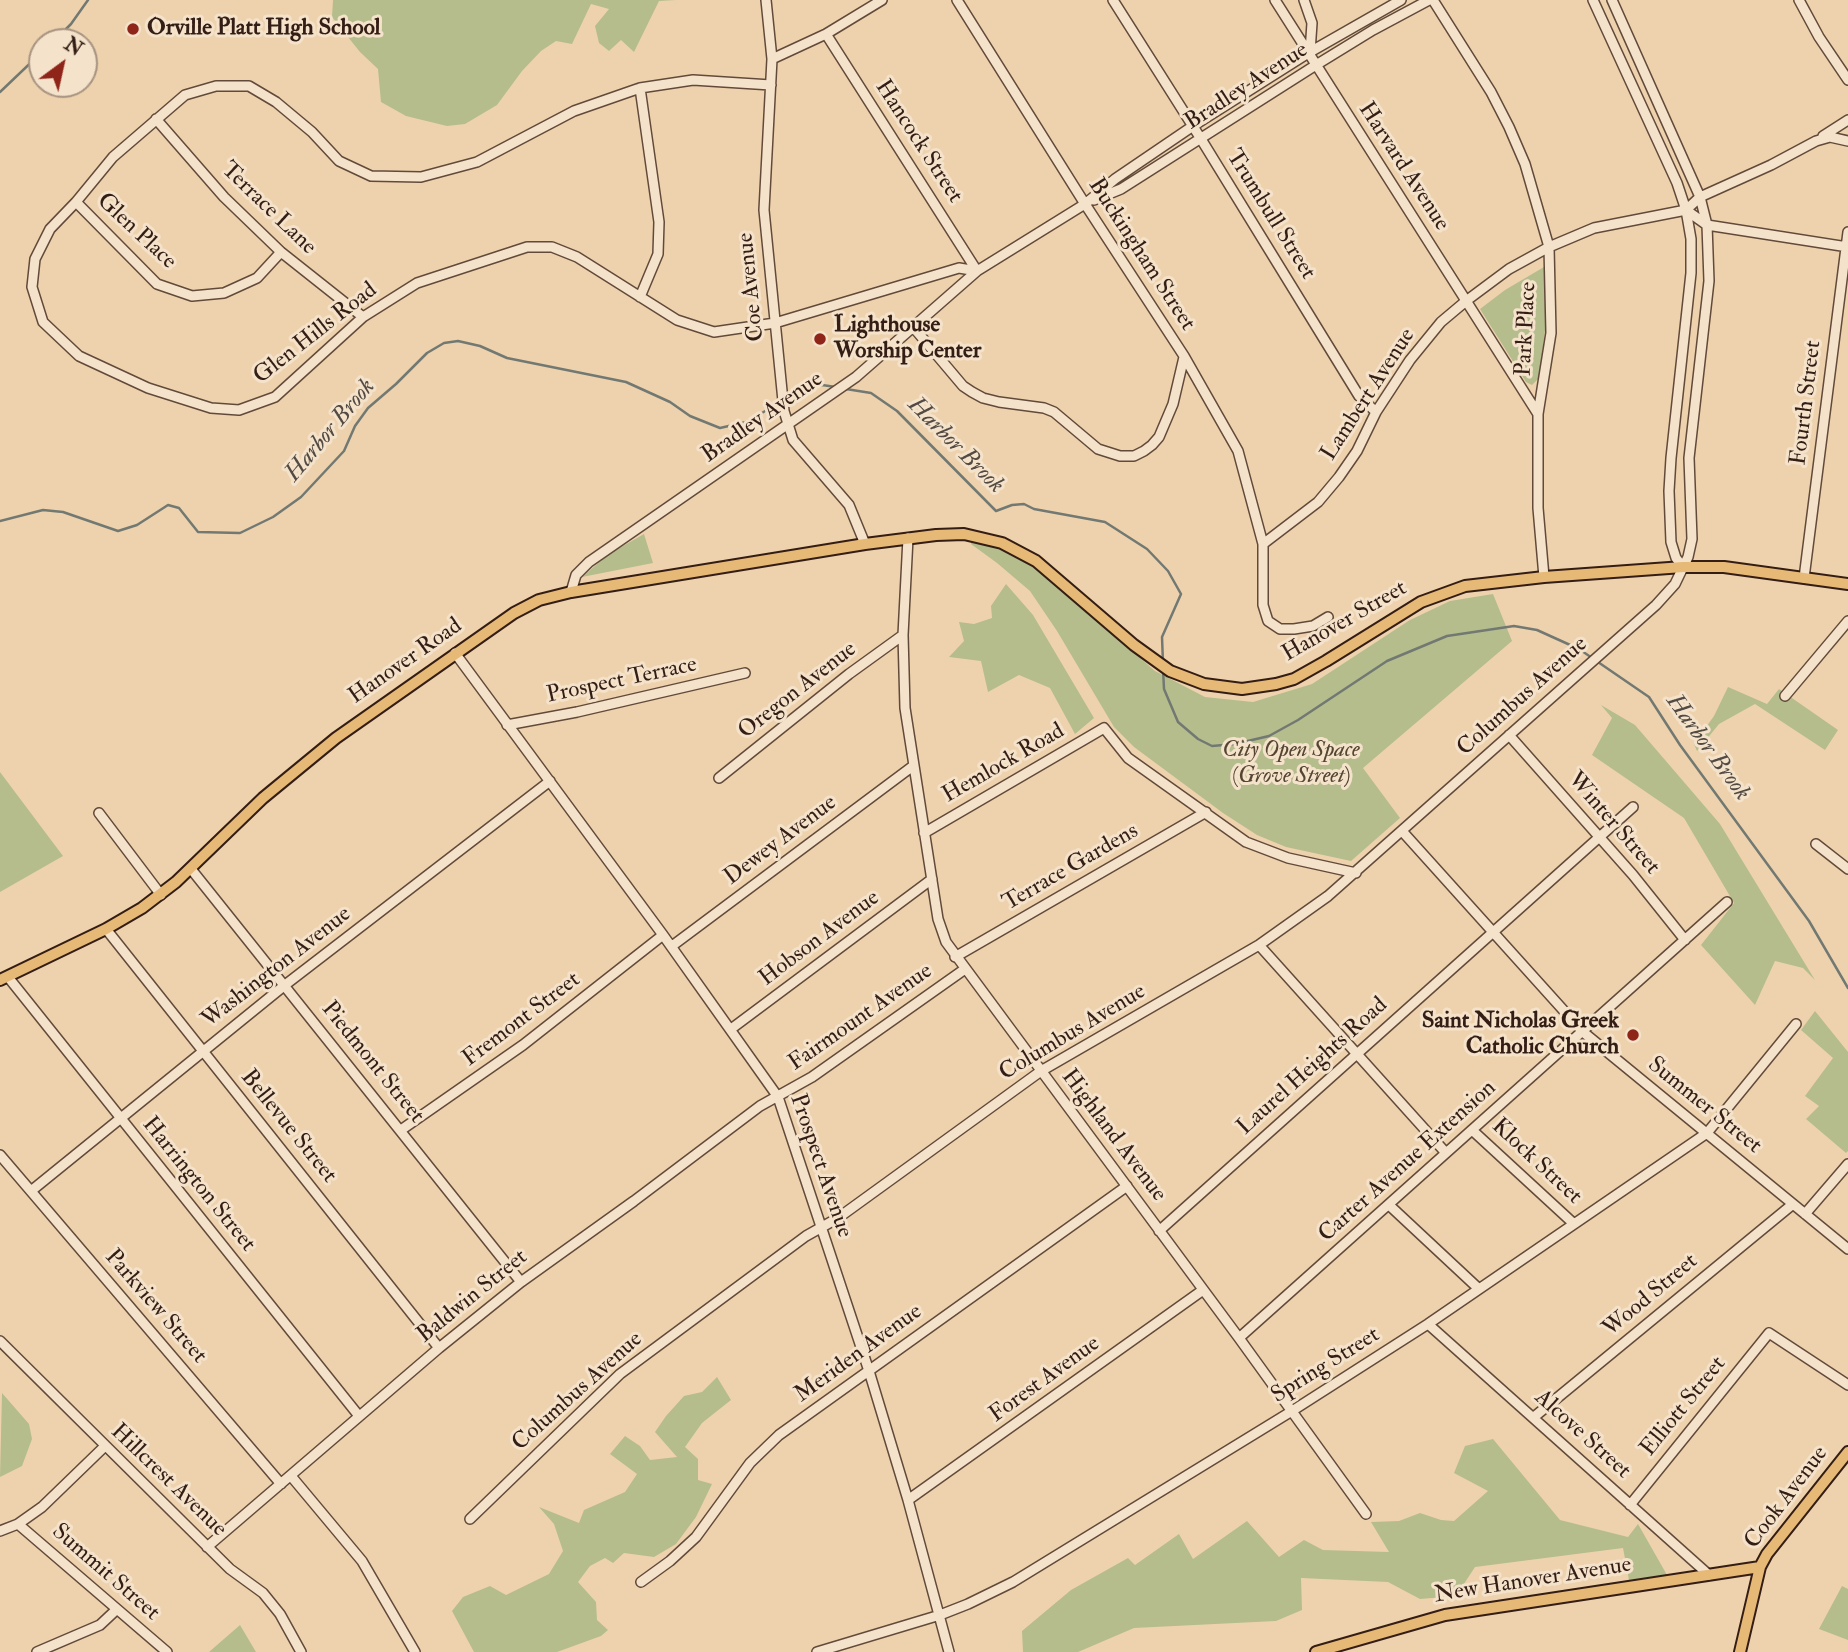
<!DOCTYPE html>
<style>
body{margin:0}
#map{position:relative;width:1848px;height:1652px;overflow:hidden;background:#eed2ad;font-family:"IM FELL Double Pica",serif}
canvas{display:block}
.north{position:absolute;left:28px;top:28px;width:70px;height:70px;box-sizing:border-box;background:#f4e2ca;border:2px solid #a79381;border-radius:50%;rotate:33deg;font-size:19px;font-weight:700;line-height:28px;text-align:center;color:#341d14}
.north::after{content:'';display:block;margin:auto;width:24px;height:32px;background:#8f2418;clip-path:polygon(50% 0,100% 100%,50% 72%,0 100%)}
</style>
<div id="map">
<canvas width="1848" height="1652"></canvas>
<div class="north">N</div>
</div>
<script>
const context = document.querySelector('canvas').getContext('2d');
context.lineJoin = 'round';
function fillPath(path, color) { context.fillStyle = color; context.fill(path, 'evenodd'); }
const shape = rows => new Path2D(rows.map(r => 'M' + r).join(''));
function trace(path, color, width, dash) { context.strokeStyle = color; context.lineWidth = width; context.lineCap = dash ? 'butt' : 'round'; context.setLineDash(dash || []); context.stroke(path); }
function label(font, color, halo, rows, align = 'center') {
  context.font = font + ' "IM FELL Double Pica",serif'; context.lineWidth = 6; context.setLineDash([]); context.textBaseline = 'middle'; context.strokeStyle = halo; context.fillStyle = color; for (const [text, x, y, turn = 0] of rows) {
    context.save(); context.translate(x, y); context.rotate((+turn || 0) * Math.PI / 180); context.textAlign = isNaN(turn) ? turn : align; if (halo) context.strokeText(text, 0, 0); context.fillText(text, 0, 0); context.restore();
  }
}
fillPath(shape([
 [333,0,676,0,659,1,634,52,621,40,609,51,599,43,595,26,609,9,591,4,572,44,556,41,541,51,522,71,497,105,465,124,447,126,406,116,381,102,378,69,360,52,332,17],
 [1544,267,1547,315,1539,378,1532,385,1526,382,1480,309,1505,290],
 [644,534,653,563,582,577,609,554],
 [971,538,1002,547,1033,564,1155,671,1205,697,1253,702,1312,684,1410,620,1450,601,1493,594,1512,641,1363,768,1400,818,1351,861,1286,847,1257,835,1223,813,1134,747,1114,727,1057,631,1030,591,997,563,971,544],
 [1006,584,1033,615,1094,718,1075,734,1050,688,1019,675,988,692,981,661,949,657,964,641,959,622,974,624,992,618,991,606],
 [1728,687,1767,704,1779,689,1838,730,1825,750,1755,704,1719,724,1697,751,1694,744,1714,716],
 [1601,705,1635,725,1720,824,1815,980,1803,968,1775,961,1755,1005,1701,945,1734,903,1684,818,1592,755,1612,718],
 [0,772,63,856,0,892],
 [1815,1011,1848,1052,1848,1151,1846,1153,1806,1119,1819,1106,1805,1096,1833,1058,1801,1030],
 [717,1377,731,1400,702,1423,685,1447,698,1459,698,1480,712,1484,696,1517,676,1544,654,1557,624,1553,613,1563,605,1558,590,1566,578,1582,596,1602,597,1620,608,1630,601,1636,557,1652,474,1652,452,1611,463,1597,490,1586,506,1595,549,1574,563,1551,554,1524,539,1507,579,1523,584,1510,625,1492,637,1474,610,1454,625,1436,640,1446,650,1460,677,1457,655,1432,666,1416,684,1396,702,1392],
 [2,1393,29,1424,32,1439,22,1466,0,1477],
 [1493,1439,1560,1520,1628,1537,1638,1524,1667,1575,1629,1580,1623,1548,1475,1567,1456,1596,1420,1599,1388,1582,1301,1578,1302,1610,1276,1621,1134,1628,1078,1652,1023,1652,1022,1631,1071,1590,1128,1558,1135,1565,1179,1534,1193,1559,1247,1521,1279,1557,1304,1540,1323,1550,1389,1552,1371,1522,1399,1521,1420,1513,1441,1520,1454,1521,1488,1491,1454,1473,1465,1446],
 [1842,1586,1848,1589,1848,1640,1819,1629],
 [240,1625,256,1652,209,1652]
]), '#b5bd8d');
trace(shape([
 [53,42,71,24,88,0],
 [0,92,42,52],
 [846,389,871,393,897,411,996,511,1012,505,1024,504,1034,509,1105,522,1147,549,1168,571,1181,594,1162,637,1163,663],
 [787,398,805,386,822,385,836,387],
 [0,521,43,510,63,512,118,531,137,525,168,505,179,508,198,532,240,533,273,517,301,497,344,451,355,426,368,408,396,384,427,353,444,343,458,341,480,346,507,358,626,382,670,402,690,416,720,428,746,422,781,402],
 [1163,669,1164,689,1178,722,1198,739,1212,746,1235,744,1269,736,1298,720,1387,661,1447,636,1514,626,1537,630,1579,649,1649,697,1680,745,1809,921,1848,988]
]), '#727972', 2.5);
const minor = shape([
 [766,0,772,59,764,210,784,411,793,440,849,505,865,544],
 [957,0,1085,204,1184,356,1238,451,1263,544,1263,605,1268,621,1280,629,1294,629,1313,626,1328,617],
 [1113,0,1201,139,1359,396,1376,412],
 [1275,0,1538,414],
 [1304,0,1312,23,1310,52],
 [1433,0,1491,92,1509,127,1525,164,1549,247,1551,333,1538,414,1538,508,1544,577],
 [1593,0,1677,183,1686,210,1691,239,1691,273,1671,458,1669,491,1671,542,1676,558,1683,567],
 [1799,0,1819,37,1848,80],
 [826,34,977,271],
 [772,59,826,34,882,0],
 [771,85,693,80,640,88,574,111,477,162,421,177,371,176,339,161,312,132,276,102,249,86,216,86,185,95,113,157,76,202,50,229,35,259,32,287,43,322,79,356,148,388,211,408,239,410,275,397,363,317,417,283,527,247,552,247,577,257,677,320,714,332,775,323,959,268,977,271],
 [156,119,224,197,281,252,363,317],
 [1823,136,1848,120],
 [1094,200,1121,189,1316,65,1373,30,1429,0],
 [76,202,157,284,192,296,224,293,257,278,281,252],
 [1686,210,1707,225,1848,247],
 [640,297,658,254,659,222,640,88],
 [914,328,963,386,972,392,983,398,999,402,1044,408,1054,412,1098,449,1120,456,1134,456,1144,451,1152,445,1159,437,1173,404,1184,357],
 [908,538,903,635,905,708,938,919,946,942,1239,1338,1366,1514],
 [1263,544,1318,502,1339,477,1357,451,1376,412,1410,360,1441,322,1466,301,1509,269,1549,247,1594,228,1686,210,1700,197,1771,165,1816,141,1830,137,1848,141],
 [1804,578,1848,232],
 [571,592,576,575,589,562,856,377,977,271,1085,204,1115,179,1193,126,1310,52,1401,0],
 [455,653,663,935,778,1097,869,1371,908,1500,949,1652],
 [1785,696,1848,621],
 [507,725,577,712,745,673],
 [1509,735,1633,875,1685,940],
 [719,778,849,674,903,635],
 [99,813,161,895],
 [1402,831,1583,1032,1848,1249],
 [924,833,1104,728,1128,758,1246,842,1288,858,1356,873],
 [1816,844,1848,869],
 [191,869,521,1282],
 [106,929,439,1348],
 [1259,945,1446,1153],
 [672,946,913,766],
 [955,957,1206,812],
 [8,977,359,1416],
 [731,1029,932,879],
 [401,1130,523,1045,663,935],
 [1472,1130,1573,1223],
 [0,1155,281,1484],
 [31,1191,285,985,550,781],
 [1389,1205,1479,1289],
 [1805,1214,1848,1164],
 [1159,1231,1633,807],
 [1428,1324,1709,1575],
 [1239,1338,1727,902],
 [0,1341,230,1569,263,1593,280,1614,301,1652],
 [1534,1417,1793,1204],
 [291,1476,362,1561,415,1652],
 [908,1500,1203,1290],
 [1630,1505,1769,1333,1848,1385],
 [470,1519,620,1374,806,1236,838,1218,1041,1071,1259,945,1328,896,1656,605,1675,584,1688,557,1692,539,1689,458,1709,281,1707,225,1700,197,1612,0],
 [18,1524,167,1652],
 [0,1531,18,1524,42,1507,104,1447],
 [207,1547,439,1348,521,1282,634,1201,760,1106,812,1077,965,969],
 [641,1582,670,1561,696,1537,750,1463,779,1435,1127,1186],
 [37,1652,100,1625,116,1610],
 [817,1652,940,1615,968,1604,1013,1582,1292,1411,1428,1324,1707,1133,1796,1024]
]);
const major = shape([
 [0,980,106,929,142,908,176,882,263,798,336,738,514,613,539,600,571,592,865,544,936,535,964,534,1002,543,1036,561,1134,645,1170,671,1204,684,1242,689,1276,684,1294,679,1326,661,1421,602,1465,586,1544,577,1683,567,1724,567,1848,584],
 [1316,1652,1445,1615,1760,1567],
 [1740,1652,1760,1567,1767,1554,1848,1452]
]);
trace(minor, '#624a3a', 12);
trace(major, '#341d14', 14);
trace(minor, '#f4e2ca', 9);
trace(major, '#e7b976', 10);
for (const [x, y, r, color] of [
 [133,29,7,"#8f2418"],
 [820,339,7,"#8f2418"],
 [1633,1035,7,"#8f2418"]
]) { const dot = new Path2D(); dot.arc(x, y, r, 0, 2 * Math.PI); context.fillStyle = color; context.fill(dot); trace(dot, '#f4e2ca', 2.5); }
label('bold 23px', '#341d14', '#f4e2ca', [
 ["Orville Platt High School",147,29],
 ["Lighthouse",834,326],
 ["Worship Center",834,352],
 ["Saint Nicholas Greek",1619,1022,"right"],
 ["Catholic Church",1619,1048,"right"]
], 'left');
label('23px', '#341d14', '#f4e2ca', [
 ["Bradley Avenue",1247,87,-33],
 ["Hancock Street",918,142,57],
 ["Harvard Avenue",1403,167,57],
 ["Terrace Lane",268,209,44],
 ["Trumbull Street",1270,215,58],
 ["Glen Place",136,232,43],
 ["Buckingham Street",1141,255,57],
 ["Coe Avenue",752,287,-96],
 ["Park Place",1527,329,-87],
 ["Glen Hills Road",316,334,-38],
 ["Lambert Avenue",1369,395,-57],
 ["Fourth Street",1807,403,-83],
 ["Bradley Avenue",763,418,-35],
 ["Hanover Street",1345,622,-30],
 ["Hanover Road",406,662,-35],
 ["Prospect Terrace",622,681,-12],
 ["Oregon Avenue",798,691,-38],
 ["Columbus Avenue",1523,697,-42],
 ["Hemlock Road",1004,764,-30],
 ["Winter Street",1613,824,49],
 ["Dewey Avenue",781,841,-37],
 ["Terrace Gardens",1071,868,-30],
 ["Hobson Avenue",820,939,-37],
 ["Washington Avenue",277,968,-38],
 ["Fairmount Avenue",861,1018,-35],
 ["Fremont Street",522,1020,-37],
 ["Columbus Avenue",1073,1033,-31],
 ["Piedmont Street",372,1063,51],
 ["Laurel Heights Road",1313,1067,-42],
 ["Summer Street",1704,1106,39],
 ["Bellevue Street",288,1127,51],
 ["Highland Avenue",1113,1136,53],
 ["Carter Avenue Extension",1408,1162,-42],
 ["Klock Street",1536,1162,43],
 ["Prospect Avenue",820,1166,71],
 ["Harrington Street",198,1185,51],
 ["Wood Street",1651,1296,-40],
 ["Baldwin Street",473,1297,-39],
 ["Parkview Street",155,1307,49],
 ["Meriden Avenue",859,1354,-36],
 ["Spring Street",1326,1366,-32],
 ["Forest Avenue",1045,1380,-36],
 ["Columbus Avenue",578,1392,-42],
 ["Elliott Street",1684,1407,-51],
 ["Alcove Street",1582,1435,42],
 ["Hillcrest Avenue",168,1481,44],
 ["Cook Avenue",1787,1498,-53],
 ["Summit Street",105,1573,41],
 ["New Hanover Avenue",1533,1581,-9]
]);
label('italic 23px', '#544532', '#f4e2ca', [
 ["City Open Space",1291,751],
 ["(Grove Street)",1291,777]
]);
label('italic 24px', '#534b43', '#f4e2ca', [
 ["Harbor Brook",331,431,-50],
 ["Harbor Brook",955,446,45],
 ["Harbor Brook",1707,748,54]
]);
</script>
